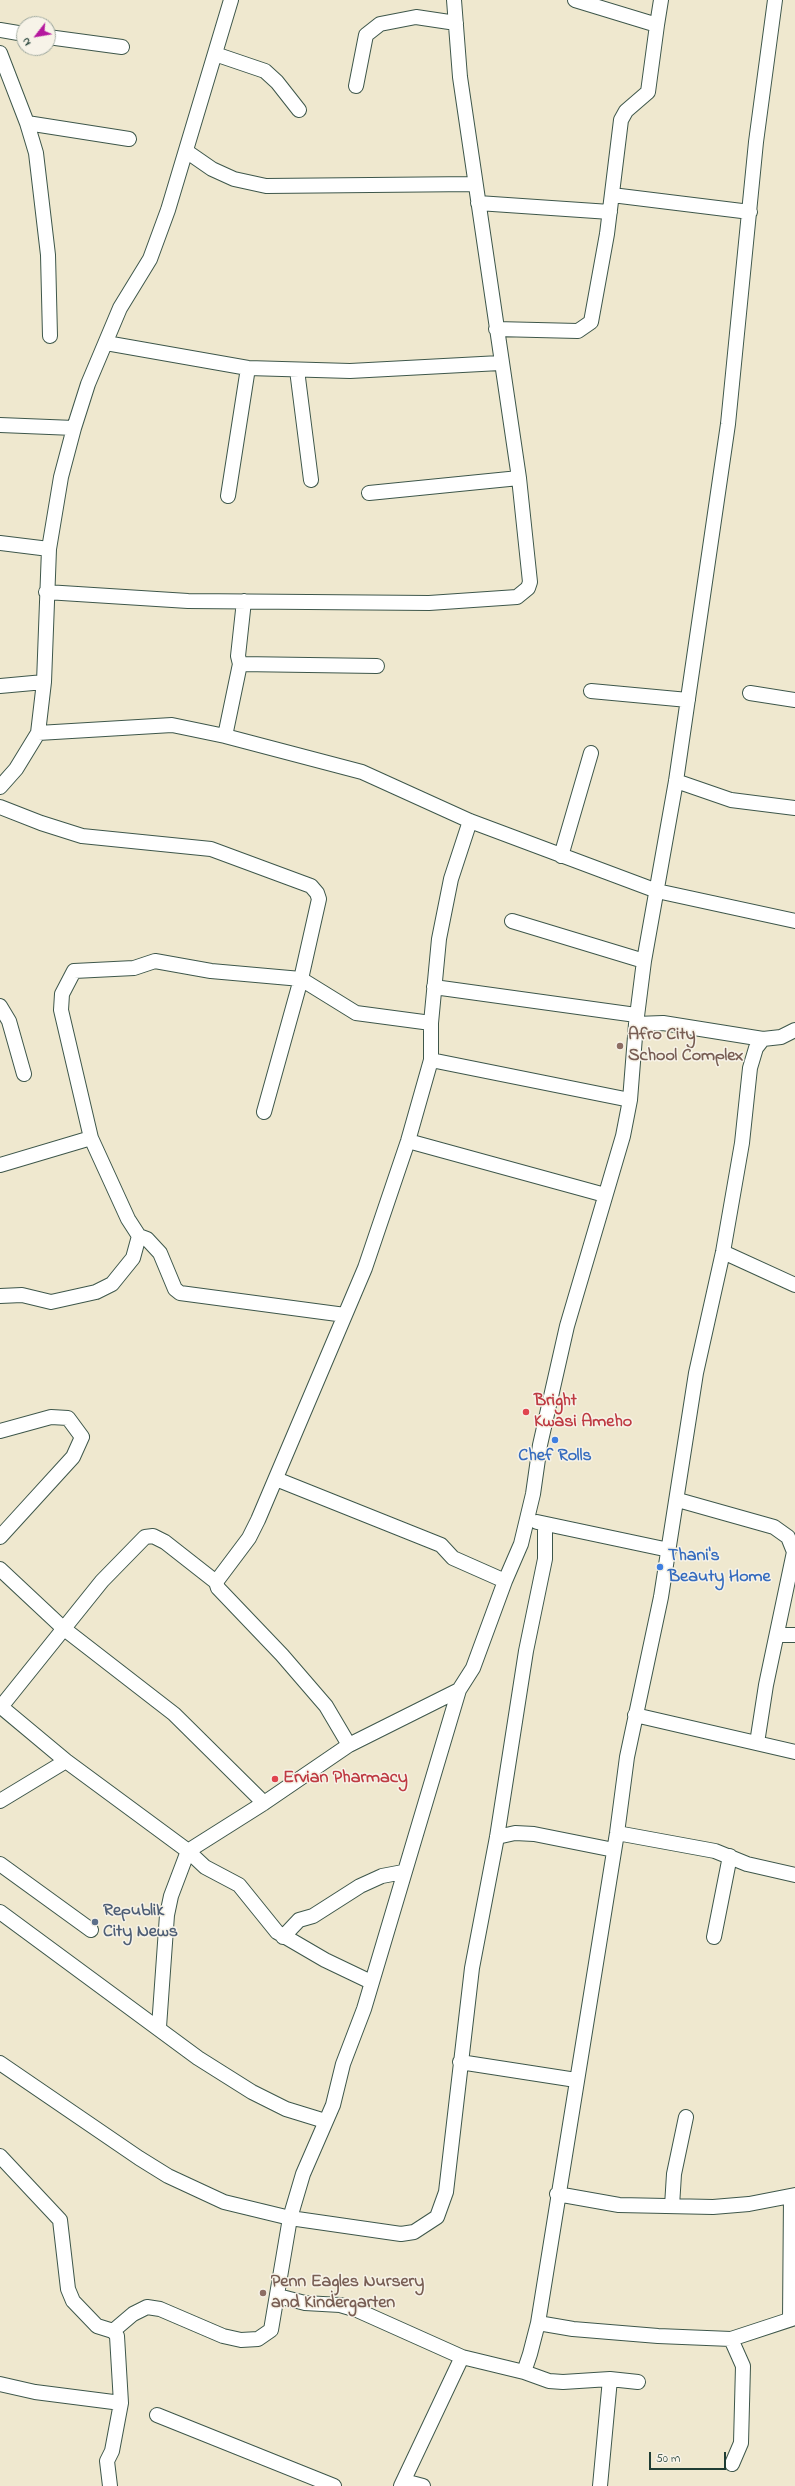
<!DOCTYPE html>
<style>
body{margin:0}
#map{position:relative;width:795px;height:2486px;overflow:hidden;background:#efe8cf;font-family:"Indie Flower",sans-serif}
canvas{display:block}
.north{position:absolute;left:16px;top:16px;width:40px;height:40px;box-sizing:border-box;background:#f7f3e8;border:1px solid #a1aaa0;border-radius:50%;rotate:239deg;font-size:11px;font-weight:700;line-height:16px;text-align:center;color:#1f3d34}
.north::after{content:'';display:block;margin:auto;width:14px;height:18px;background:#b5179e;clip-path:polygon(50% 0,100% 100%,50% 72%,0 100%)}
.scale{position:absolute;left:649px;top:2452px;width:77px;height:18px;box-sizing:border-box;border:2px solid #1f3d34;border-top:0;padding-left:5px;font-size:12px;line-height:14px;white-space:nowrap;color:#1f3d34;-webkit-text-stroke:3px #f7f3e8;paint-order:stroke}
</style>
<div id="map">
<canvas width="795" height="2486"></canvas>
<div class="north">N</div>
<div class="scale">50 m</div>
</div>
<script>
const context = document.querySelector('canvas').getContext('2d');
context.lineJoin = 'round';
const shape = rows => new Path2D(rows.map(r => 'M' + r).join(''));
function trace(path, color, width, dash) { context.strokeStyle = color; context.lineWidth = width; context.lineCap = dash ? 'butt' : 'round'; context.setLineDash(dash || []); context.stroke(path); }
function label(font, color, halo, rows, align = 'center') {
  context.font = font + ' "Indie Flower",sans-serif'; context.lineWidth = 3; context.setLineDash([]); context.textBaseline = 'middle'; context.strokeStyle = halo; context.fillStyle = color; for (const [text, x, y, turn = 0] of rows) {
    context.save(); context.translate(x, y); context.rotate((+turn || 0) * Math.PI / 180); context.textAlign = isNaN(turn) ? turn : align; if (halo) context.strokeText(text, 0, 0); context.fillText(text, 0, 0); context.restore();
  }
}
const minor = shape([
 [657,25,661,0],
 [0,30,24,34],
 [48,37,122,47],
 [0,53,27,123,36,153,48,255,50,336],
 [215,54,265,71,277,82,299,110],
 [356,86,366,35,380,24,416,17,456,23],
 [27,123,129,139],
 [186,151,212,169,234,179,266,186,475,184],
 [612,195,750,212],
 [478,203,610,212],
 [496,329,578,331,591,322,607,234,621,120,626,111,648,92,657,25,575,0],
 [106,343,248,368,350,371,500,363],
 [297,370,311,480],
 [0,425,74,428],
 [369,493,519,478],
 [228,496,248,368],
 [0,543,49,549],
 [46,592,188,601,429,603,517,597,528,588,530,582,519,478,460,77,454,0],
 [244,601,238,656,240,664,377,666],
 [0,686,44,682],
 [591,691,688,700],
 [750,693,795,700],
 [38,733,172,725,225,736,362,772,470,821,657,891,795,921],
 [225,736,240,664],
 [676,781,731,800,795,808],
 [0,787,16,769,38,733,44,682,49,549,61,477,74,428,88,384,120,308,150,259,168,210,231,0],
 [0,807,41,823,82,836,211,849,311,886,317,893,319,899,301,979,264,1112],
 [561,856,591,753],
 [512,921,644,961],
 [434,987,636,1015],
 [0,1006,9,1021,24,1074],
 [636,1024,644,961,676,781,728,424,756,142,775,0],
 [431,1060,630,1100],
 [408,1141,605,1195],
 [0,1165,91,1138],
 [139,1236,147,1239,160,1253,175,1289,180,1293,345,1315],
 [723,1252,795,1285],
 [0,1296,22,1295,51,1302,96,1292,112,1284,133,1258,139,1236,128,1219,91,1138,61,1010,62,994,74,971,134,968,155,961,211,971,301,979,356,1013,431,1023],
 [0,1431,51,1417,68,1418,82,1437,73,1457,0,1537],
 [276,1479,441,1545,453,1558,505,1581],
 [678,1500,774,1527,788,1537,794,1552,766,1685,757,1743],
 [537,1522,669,1550],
 [0,1569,63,1628,174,1714,264,1803],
 [216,1582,249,1538,258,1520,365,1268,408,1141,431,1060,431,1023,439,939,451,879,470,821],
 [777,1635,795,1635],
 [0,1706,66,1761,188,1851,205,1867,239,1885,277,1932,325,1960,371,1982],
 [0,1708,102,1581,145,1537,153,1536,165,1542,216,1582,218,1588,282,1655,326,1706,349,1745],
 [635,1715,795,1752],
 [0,1801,66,1761],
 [617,1833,715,1851,747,1864,795,1875],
 [497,1837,515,1833,534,1834,614,1850],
 [0,1864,91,1930],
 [0,1912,198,2058,252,2092,286,2109,325,2121],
 [283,1937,299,1920,313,1916,360,1886,382,1876,403,1872],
 [714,1937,730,1856],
 [159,2027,167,1915,171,1896,188,1851,264,1803,349,1745,459,1690],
 [460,2062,576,2080],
 [0,2063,139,2158,168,2176,224,2202,290,2218,401,2234,414,2232,437,2217,446,2192,472,1968,497,1837,526,1651,545,1559,545,1524],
 [0,2156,60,2220,68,2289,73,2301,97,2326,113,2331,117,2336,121,2403,112,2451,107,2461,110,2486],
 [557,2194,619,2205,713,2207,749,2204,795,2195],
 [672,2206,674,2174,686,2117],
 [278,2296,305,2303,340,2305,357,2310,462,2357],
 [790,2319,791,2196],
 [538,2323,573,2329,658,2336,731,2339,795,2318],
 [113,2331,133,2314,147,2307,160,2309,223,2336,241,2340,258,2339,271,2330,290,2218,303,2174,333,2105,343,2064,364,2009,459,1690,473,1668,505,1581,521,1544,533,1494,540,1445,567,1326,623,1136,630,1100,636,1024,663,1023,763,1039],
 [731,2339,743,2366,741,2443,732,2464],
 [524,2372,549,2381,563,2382,610,2379,638,2382],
 [0,2384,35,2392,121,2403],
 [157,2415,334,2486],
 [404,2481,423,2486],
 [401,2486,462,2357,524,2372,530,2354,538,2323,617,1833,627,1757,661,1597,696,1373,723,1252,742,1143,750,1068,756,1048,763,1039,781,1037,795,1030],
 [600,2486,610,2379]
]);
trace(minor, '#3e574b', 16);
trace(minor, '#fff', 14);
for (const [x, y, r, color] of [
 [620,1046,4,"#8d6e63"],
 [526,1412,4,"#e0444e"],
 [555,1440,4,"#3f7fe0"],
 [660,1567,4,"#3f7fe0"],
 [275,1779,4,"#e0444e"],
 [95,1922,4,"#5c6f8a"],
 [263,2293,4,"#8d6e63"]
]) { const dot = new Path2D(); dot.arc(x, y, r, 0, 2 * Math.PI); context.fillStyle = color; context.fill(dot); trace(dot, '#f7f3e8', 1.5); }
label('bold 18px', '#785e54', '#f7f3e8', [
 ["Afro City",628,1036],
 ["School Complex",628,1057],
 ["Penn Eagles Nursery",271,2283],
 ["and Kindergarten",271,2304]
], 'left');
label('bold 18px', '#be3a42', '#f7f3e8', [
 ["Bright",534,1402],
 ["Kwasi Ameho",534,1423],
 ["Ervian Pharmacy",283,1779]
], 'left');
label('bold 18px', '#366cbe', '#f7f3e8', [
 ["Chef Rolls",555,1457],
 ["Thani's",668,1557,"left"],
 ["Beauty Home",668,1578,"left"]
]);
label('bold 18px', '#4e5e75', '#f7f3e8', [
 ["Republik",103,1912],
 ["City News",103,1933]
], 'left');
</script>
